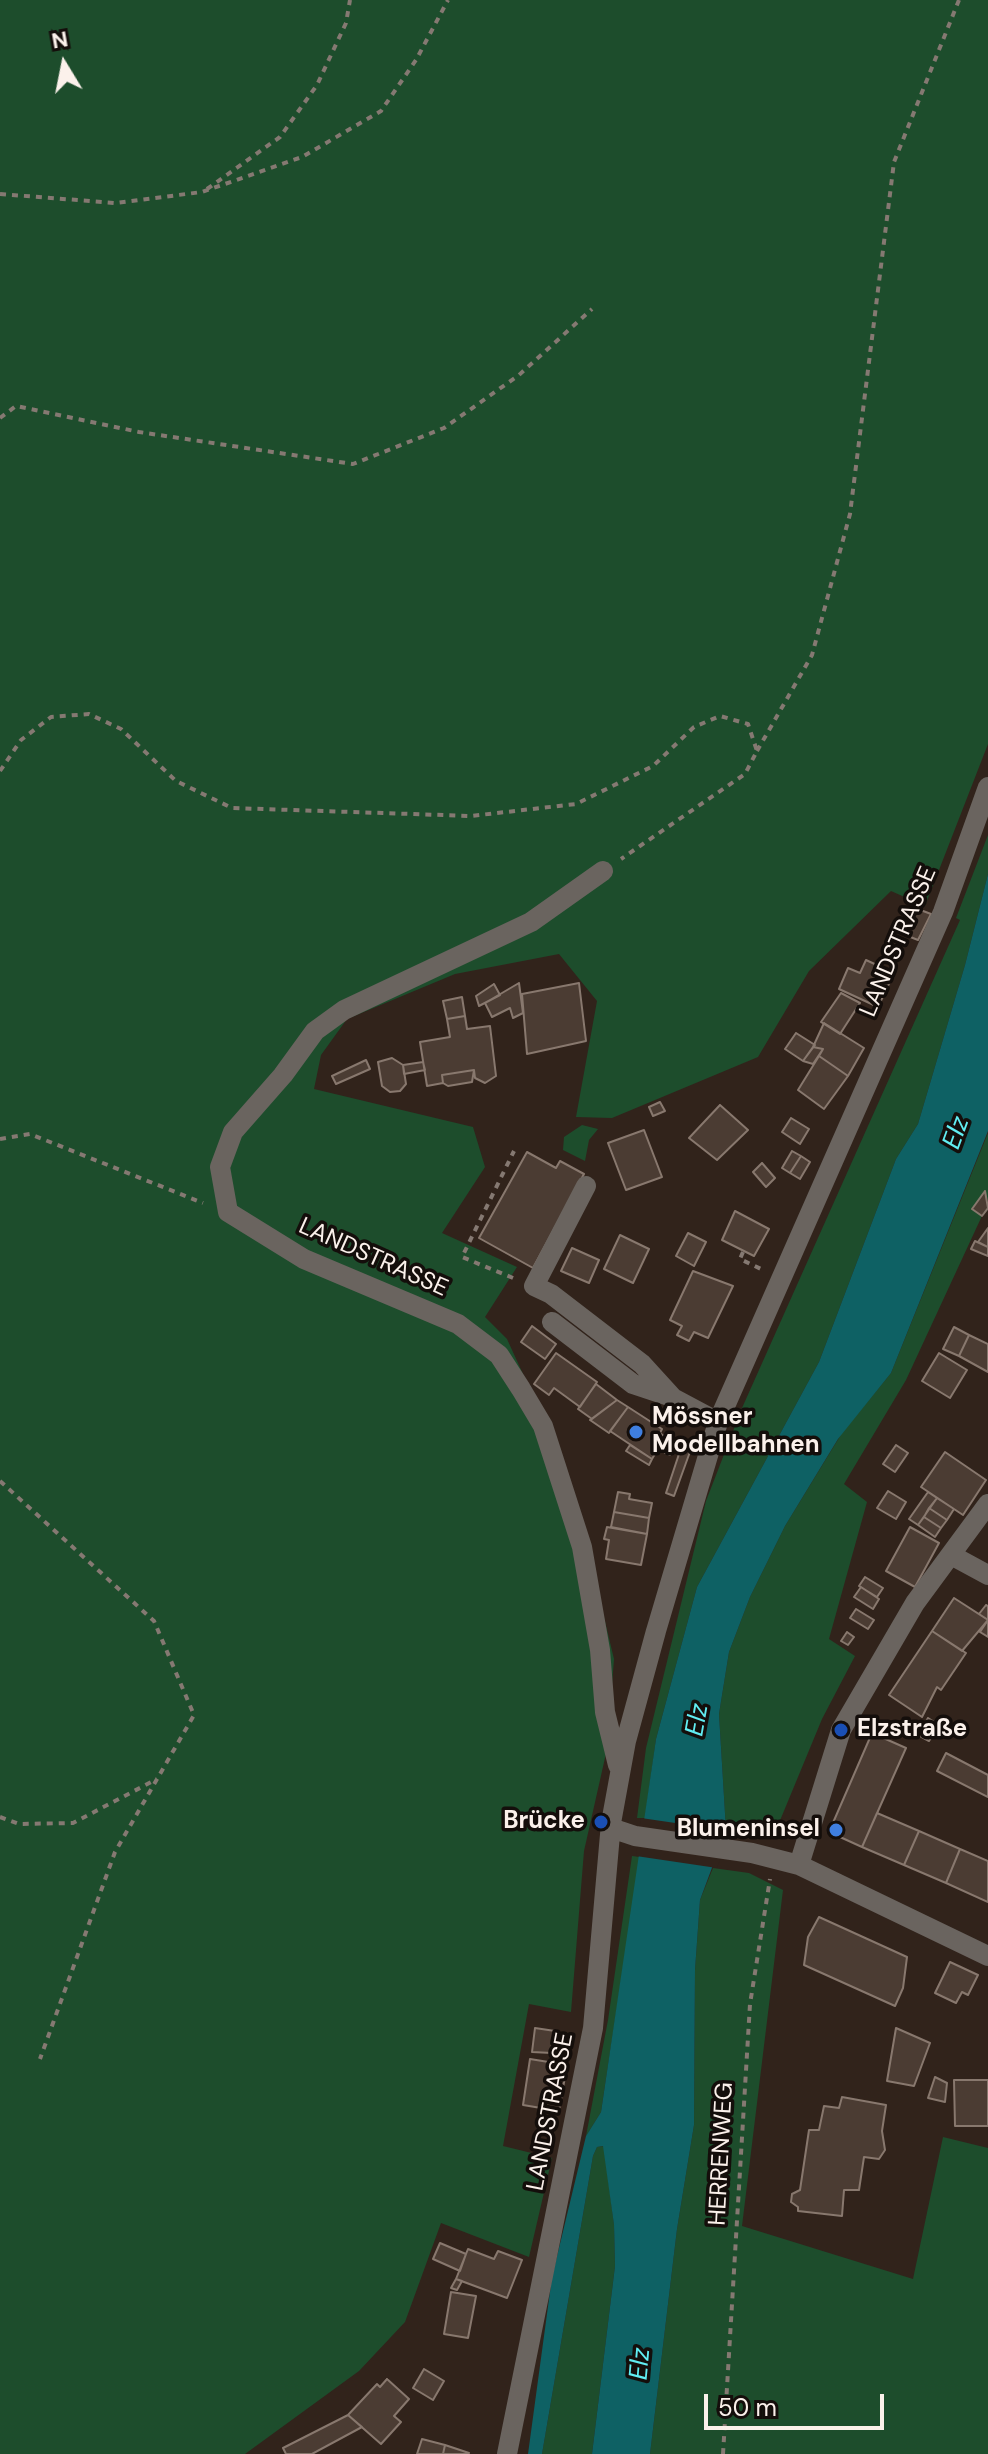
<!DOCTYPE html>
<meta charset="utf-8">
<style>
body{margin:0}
#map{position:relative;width:988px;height:2454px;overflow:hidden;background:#31231b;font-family:"DM Sans",sans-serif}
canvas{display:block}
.north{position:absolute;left:24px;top:24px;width:80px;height:80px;-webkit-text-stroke:6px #140e0b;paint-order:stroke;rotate:350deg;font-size:22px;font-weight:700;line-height:32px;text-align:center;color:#fbf1eb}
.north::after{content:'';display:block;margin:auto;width:28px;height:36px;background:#fbf1eb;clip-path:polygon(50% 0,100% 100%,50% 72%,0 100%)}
.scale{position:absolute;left:704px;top:2394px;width:180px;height:36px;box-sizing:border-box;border:4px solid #fbf1eb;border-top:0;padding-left:10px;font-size:24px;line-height:28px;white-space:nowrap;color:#fbf1eb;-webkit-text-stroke:6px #140e0b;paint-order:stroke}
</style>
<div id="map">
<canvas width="988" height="2454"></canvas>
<div class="north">N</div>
<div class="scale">50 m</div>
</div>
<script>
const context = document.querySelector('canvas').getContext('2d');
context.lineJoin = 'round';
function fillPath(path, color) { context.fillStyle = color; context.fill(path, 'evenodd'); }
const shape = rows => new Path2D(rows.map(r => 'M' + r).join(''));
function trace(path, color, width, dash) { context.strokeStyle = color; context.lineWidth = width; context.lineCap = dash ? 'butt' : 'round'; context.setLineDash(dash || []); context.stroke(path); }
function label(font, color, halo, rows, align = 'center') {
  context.font = font + ' "DM Sans",sans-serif'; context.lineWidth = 7; context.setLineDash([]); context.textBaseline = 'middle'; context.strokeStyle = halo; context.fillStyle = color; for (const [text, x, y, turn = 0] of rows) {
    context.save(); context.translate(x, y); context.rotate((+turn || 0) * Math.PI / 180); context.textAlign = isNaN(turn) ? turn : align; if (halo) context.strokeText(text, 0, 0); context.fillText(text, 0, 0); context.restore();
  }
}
fillPath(shape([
 [0,0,988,0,988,744,925,906,891,891,809,971,758,1057,612,1118,576,1117,597,1001,559,954,455,974,347,1019,321,1055,314,1089,473,1127,485,1167,442,1233,517,1267,485,1317,507,1339,528,1385,595,1580,614,1659,607,1749,584,1851,571,2012,529,2004,503,2146,552,2158,529,2257,441,2223,405,2322,359,2371,245,2454,0,2454],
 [988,835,988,874,965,965,918,1124,896,1159,819,1362,697,1587,656,1739,645,1818,637,1818,646,1748,706,1501,742,1408,960,920,956,918],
 [582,1125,598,1129,589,1140,585,1161,563,1150,564,1137],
 [988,1133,988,1198,981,1218,906,1380,844,1484,867,1502,829,1639,855,1656,822,1719,774,1835,726,1830,719,1714,729,1652,750,1597,785,1526,842,1433,891,1373],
 [632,1856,640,1857,605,2085,601,2112,586,2136,608,2020],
 [713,1868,749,1873,783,1890,742,2226,913,2279,943,2137,988,2148,988,2454,650,2454,677,2229,694,2125,695,1970,700,1900],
 [604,2146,614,2225,615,2266,592,2454,542,2454,593,2156,597,2147]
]), '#1d4d2c');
fillPath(shape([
 [988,874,988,1131,891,1373,838,1439,785,1526,750,1597,729,1652,719,1714,726,1830,700,1900,695,1970,694,2125,677,2229,650,2454,592,2454,615,2266,614,2225,603,2146,597,2147,593,2156,542,2454,528,2454,552,2277,586,2136,601,2112,605,2085,656,1739,697,1587,819,1362,896,1159,918,1124,965,965]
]), '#0e6164');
fillPath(shape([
 [641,1818,730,1831,717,1868,636,1856]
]), '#31231b');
const building = shape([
 [910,906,931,914,918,940,895,931,910,906],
 [866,960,894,973,878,1007,839,989,848,968,860,973,866,960],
 [519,983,523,1013,513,1018,510,1008,492,1017,485,1003,519,983],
 [579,983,586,1041,527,1054,522,994,579,983],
 [494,984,500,995,479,1006,476,996,494,984],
 [841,993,860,1003,840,1034,821,1022,841,993],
 [462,997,465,1016,447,1019,443,1001,462,997],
 [465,1016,467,1029,490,1026,496,1076,485,1083,475,1078,474,1070,442,1075,443,1083,427,1086,420,1042,450,1037,447,1019,465,1016],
 [824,1023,864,1048,848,1076,819,1056,823,1049,813,1047,824,1023],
 [796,1033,815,1045,803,1061,785,1049,796,1033],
 [813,1047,823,1049,813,1064,803,1061,813,1047],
 [819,1056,848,1076,824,1109,798,1090,819,1056],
 [392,1058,403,1065,406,1084,400,1091,390,1092,382,1086,378,1062,392,1058],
 [366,1060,370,1069,336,1084,332,1076,366,1060],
 [423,1062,425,1070,404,1074,403,1065,423,1062],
 [474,1070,472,1082,448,1086,443,1083,442,1075,474,1070],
 [660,1102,665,1111,653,1116,649,1107,660,1102],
 [720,1105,748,1130,717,1160,689,1138,720,1105],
 [791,1118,809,1129,800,1144,782,1132,791,1118],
 [644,1130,662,1177,626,1190,608,1143,644,1130],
 [792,1151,801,1156,790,1173,782,1168,792,1151],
 [527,1152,556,1168,560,1161,584,1174,533,1268,479,1238,527,1152],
 [801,1156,810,1162,800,1179,790,1173,801,1156],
 [762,1163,775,1178,766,1187,753,1172,762,1163],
 [985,1191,988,1208,982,1216,972,1209,985,1191],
 [735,1211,769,1229,754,1256,722,1240,735,1211],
 [988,1228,988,1247,978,1242,988,1228],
 [688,1233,706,1242,694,1266,676,1256,688,1233],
 [620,1235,649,1249,633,1283,604,1269,620,1235],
 [975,1241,988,1247,988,1256,971,1249,975,1241],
 [572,1248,599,1260,589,1283,561,1271,572,1248],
 [693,1271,733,1286,708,1338,694,1332,689,1341,677,1335,682,1326,670,1320,693,1271],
 [532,1326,556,1344,545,1359,521,1342,532,1326],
 [954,1327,969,1335,959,1356,943,1349,954,1327],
 [969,1335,988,1344,988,1372,959,1356,969,1335],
 [556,1353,597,1382,580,1407,554,1388,549,1395,534,1384,556,1353],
 [939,1353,967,1370,950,1398,922,1381,939,1353],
 [596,1384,617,1400,592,1419,578,1409,596,1384],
 [617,1400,628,1407,609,1433,590,1420,617,1400],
 [628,1407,662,1429,660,1433,665,1437,652,1459,610,1431,628,1407],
 [665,1437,677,1444,670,1455,658,1449,665,1437],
 [677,1444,691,1449,674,1496,666,1493,679,1454,673,1450,677,1444],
 [630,1445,652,1459,649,1465,626,1451,630,1445],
 [896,1445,908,1453,895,1472,883,1464,896,1445],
 [945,1452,986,1480,963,1515,921,1487,945,1452],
 [888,1491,906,1502,896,1519,877,1508,888,1491],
 [618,1492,630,1494,629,1499,652,1503,649,1518,614,1512,618,1492],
 [928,1492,937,1498,918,1525,909,1519,928,1492],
 [937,1498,954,1509,947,1520,929,1508,937,1498],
 [929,1508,947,1520,941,1528,924,1517,929,1508],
 [614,1512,649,1518,647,1534,611,1527,614,1512],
 [924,1517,941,1528,935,1537,918,1525,924,1517],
 [607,1527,647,1534,641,1565,606,1559,609,1540,604,1539,607,1527],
 [910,1527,939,1543,915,1587,886,1571,910,1527],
 [865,1577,883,1588,877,1597,859,1586,865,1577],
 [861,1587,879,1599,873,1609,854,1597,861,1587],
 [954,1598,988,1620,962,1651,932,1631,954,1598],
 [986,1605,988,1606,988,1637,980,1632,988,1620,979,1614,986,1605],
 [856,1609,874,1620,868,1629,850,1618,856,1609],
 [932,1631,966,1653,941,1690,937,1687,922,1717,889,1695,932,1631],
 [847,1632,854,1637,848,1645,841,1641,847,1632],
 [928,1718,939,1725,929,1741,918,1735,928,1718],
 [872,1733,906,1748,862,1847,829,1832,872,1733],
 [946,1753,988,1775,988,1797,937,1771,946,1753],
 [877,1813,919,1831,904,1865,862,1847,877,1813],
 [919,1831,960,1849,946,1883,904,1865,919,1831],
 [960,1849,988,1861,988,1902,946,1883,960,1849],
 [819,1917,907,1957,903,1988,895,2006,804,1965,808,1937,819,1917],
 [950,1962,978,1975,968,1995,962,1992,956,2003,935,1993,950,1962],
 [535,2028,555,2031,552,2053,532,2052,535,2028],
 [896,2028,930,2043,914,2086,887,2081,896,2028],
 [530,2059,567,2065,559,2111,523,2105,530,2059],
 [935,2077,947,2083,945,2102,928,2098,935,2077],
 [954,2080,988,2080,988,2126,955,2126,954,2080],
 [842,2097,886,2105,882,2131,885,2150,879,2159,864,2157,859,2190,844,2190,842,2216,798,2211,798,2207,791,2202,792,2194,800,2190,809,2130,819,2130,824,2106,839,2108,842,2097],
 [440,2243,466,2254,460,2271,433,2259,440,2243],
 [468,2249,494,2259,498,2251,522,2260,507,2298,456,2279,468,2249],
 [456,2279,462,2281,457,2290,451,2288,456,2279],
 [451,2292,476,2296,468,2338,444,2334,451,2292],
 [424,2369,444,2381,433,2400,413,2388,424,2369],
 [387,2379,409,2399,394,2416,401,2422,381,2444,348,2415,377,2384,380,2387,387,2379],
 [348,2415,362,2427,312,2454,286,2454,283,2448,348,2415],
 [422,2439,445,2445,443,2454,417,2454,422,2439],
 [445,2445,469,2453,468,2454,443,2454,445,2445]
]);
fillPath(building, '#4b3c33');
trace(building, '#88786e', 2);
trace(shape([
 [207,189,280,137,317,85,346,23,350,0],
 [0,194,115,203,202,192,302,157,381,111,416,60,448,0],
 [0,418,16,406,139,432,353,464,444,428,519,375,592,309],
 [757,751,812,655,850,514,894,162,959,0],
 [0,771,21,740,51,717,89,714,121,729,176,781,232,808,471,816,576,804,653,766,694,727,720,716,748,724,757,751,745,774,621,859],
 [0,1139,30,1134,203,1203],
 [743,1252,740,1259,761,1269],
 [513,1278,462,1257,514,1151],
 [0,1481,154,1621,194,1715,115,1852,40,2059],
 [0,1817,19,1824,73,1823,157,1779],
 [723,2454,750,2004,770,1879]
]), '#857972', 4, [6, 6]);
trace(shape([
 [603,871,531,922,344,1010,315,1031,283,1075,233,1132,220,1167,228,1212,304,1259,458,1324,499,1355,521,1389,543,1426,582,1547,600,1650,605,1712,618,1765],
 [586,1186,534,1286,551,1294,642,1364,673,1398,718,1422],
 [552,1322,633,1384,669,1396],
 [951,1555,988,1575],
 [611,1828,635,1836,752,1853,799,1865,988,1956],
 [799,1865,841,1730,915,1603,988,1504],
 [507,2454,593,2028,611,1823,626,1741,656,1631,718,1422,943,912,988,787]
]), '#6a645f', 20);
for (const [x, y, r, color] of [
 [636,1432,8,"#3f7fe0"],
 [841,1730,8,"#1a4fb4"],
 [601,1822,8,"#1a4fb4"],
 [836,1830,8,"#3f7fe0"]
]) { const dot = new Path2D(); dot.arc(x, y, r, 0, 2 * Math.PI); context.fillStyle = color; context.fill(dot); trace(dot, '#140e0b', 3); }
label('24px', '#fbf1eb', '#140e0b', [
 ["LANDSTRASSE",899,942,-67],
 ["LANDSTRASSE",373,1258,24],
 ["LANDSTRASSE",551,2112,-79],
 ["HERRENWEG",722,2154,-87]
]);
label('bold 24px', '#fbf1eb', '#140e0b', [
 ["Mössner",652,1418],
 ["Modellbahnen",652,1446],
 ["Elzstraße",857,1730],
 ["Brücke",585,1822,"right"],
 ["Blumeninsel",820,1830,"right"]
], 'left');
label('italic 26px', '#61eef3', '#140e0b', [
 ["Elz",957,1133,-70],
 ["Elz",698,1720,-80],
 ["Elz",641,2364,-85]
]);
</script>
